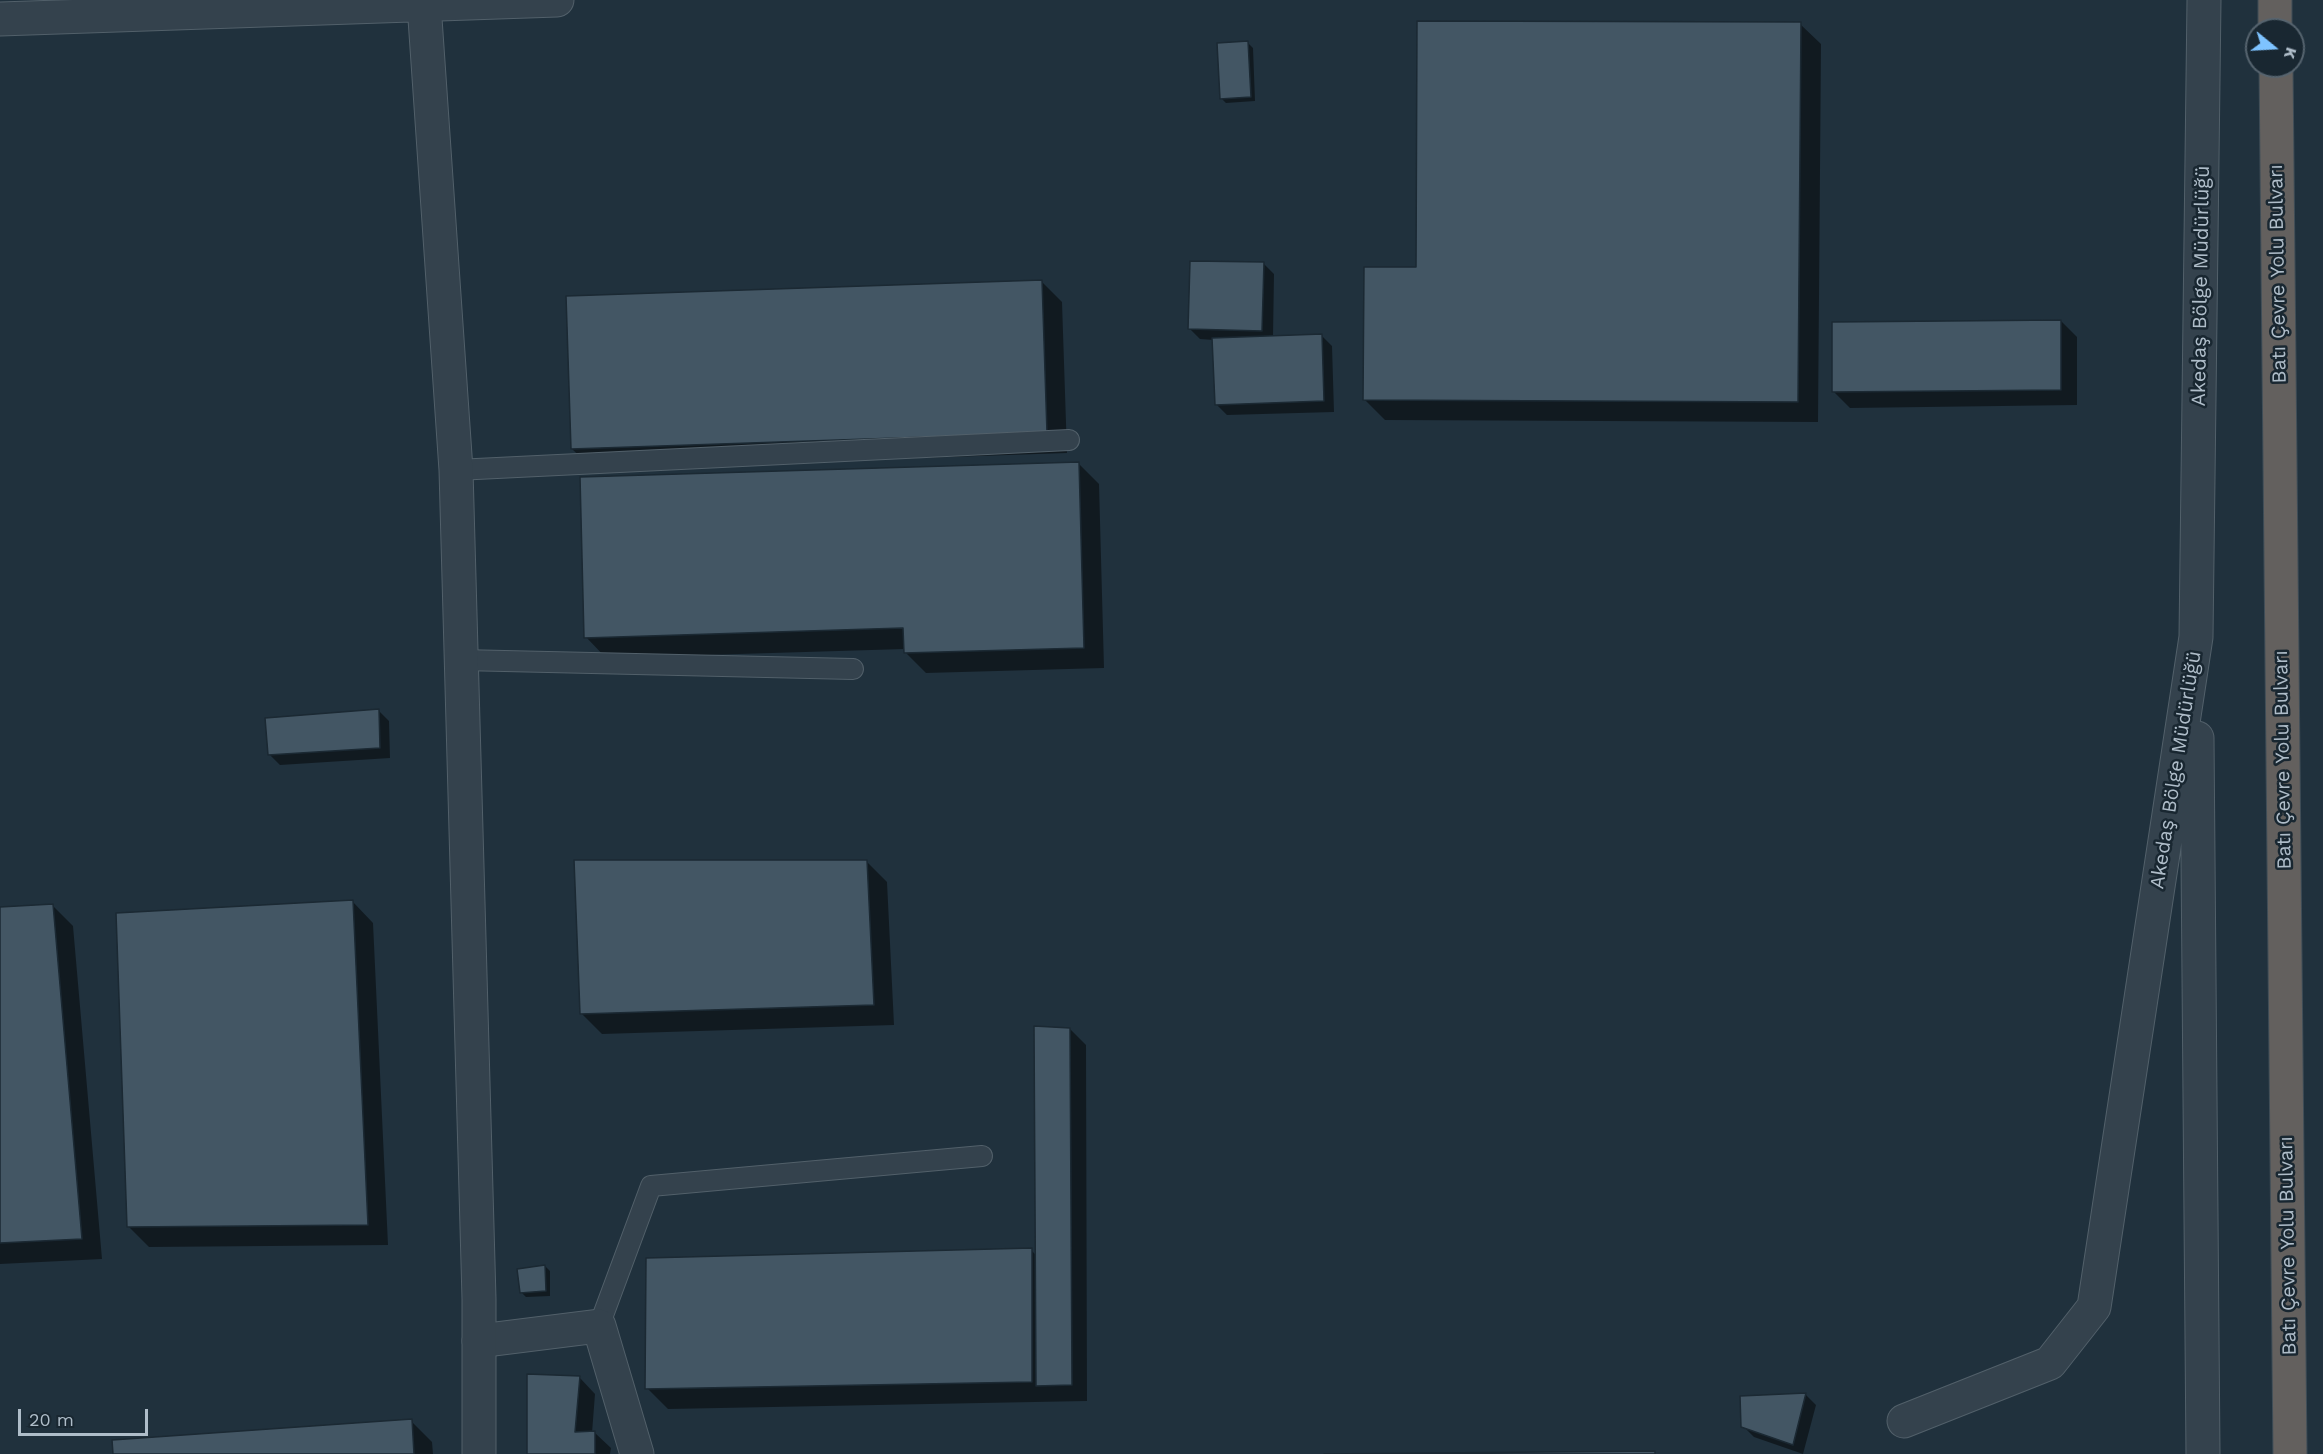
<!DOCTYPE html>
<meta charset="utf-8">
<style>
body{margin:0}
#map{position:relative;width:2323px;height:1454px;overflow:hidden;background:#20313d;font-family:"Work Sans",sans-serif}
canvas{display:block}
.north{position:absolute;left:2245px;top:18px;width:60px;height:60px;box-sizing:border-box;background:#192731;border:2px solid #55636e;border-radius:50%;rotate:108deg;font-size:16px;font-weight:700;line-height:24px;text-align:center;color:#afbdc9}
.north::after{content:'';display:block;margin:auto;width:21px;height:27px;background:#7ec3ff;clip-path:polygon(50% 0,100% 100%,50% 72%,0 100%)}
.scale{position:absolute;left:18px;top:1409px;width:130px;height:27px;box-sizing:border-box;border:3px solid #afbdc9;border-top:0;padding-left:8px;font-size:18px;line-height:21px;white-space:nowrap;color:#afbdc9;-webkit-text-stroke:4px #192731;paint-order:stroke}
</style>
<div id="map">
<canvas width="2323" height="1454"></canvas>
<div class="north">K</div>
<div class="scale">20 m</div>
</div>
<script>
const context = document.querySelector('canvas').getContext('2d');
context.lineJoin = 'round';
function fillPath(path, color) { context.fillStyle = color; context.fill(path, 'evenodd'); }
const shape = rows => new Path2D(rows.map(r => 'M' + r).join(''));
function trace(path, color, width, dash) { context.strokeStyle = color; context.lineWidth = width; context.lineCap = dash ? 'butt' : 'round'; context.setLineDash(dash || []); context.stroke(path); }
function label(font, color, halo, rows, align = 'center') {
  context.font = font + ' "Work Sans",sans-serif'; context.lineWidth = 5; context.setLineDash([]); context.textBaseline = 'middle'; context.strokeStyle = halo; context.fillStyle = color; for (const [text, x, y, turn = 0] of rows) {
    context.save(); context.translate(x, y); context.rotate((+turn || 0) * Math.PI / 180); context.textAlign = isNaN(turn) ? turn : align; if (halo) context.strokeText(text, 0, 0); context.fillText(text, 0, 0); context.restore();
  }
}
fillPath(shape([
 [1800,24,1821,44,1818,422,1385,420,1364,399,1418,268],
 [1248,43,1253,48,1255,101,1226,103,1221,98],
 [1264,264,1274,274,1273,337,1321,335,1332,346,1334,412,1227,415,1216,404,1214,340,1200,339,1189,328],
 [1041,281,1062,302,1067,453,593,469,572,449],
 [2061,321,2077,337,2077,405,1850,408,1834,392],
 [1079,464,1099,484,1104,668,926,673,905,652,905,649,606,658,586,637],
 [378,710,389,721,390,758,280,765,269,754],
 [866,861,887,882,894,1025,602,1034,581,1013],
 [353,902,373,923,388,1245,149,1247,128,1226],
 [52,905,73,926,102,1259,0,1264,0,909],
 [1070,1029,1086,1045,1087,1401,668,1409,647,1388,1031,1250,1037,1256],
 [545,1266,550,1271,550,1296,526,1297,521,1292],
 [580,1378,595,1394,592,1433,595,1433,611,1448,610,1454,528,1454],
 [1806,1395,1816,1405,1803,1454,1754,1437,1743,1426,1741,1397],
 [411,1421,432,1442,433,1454,115,1454]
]), '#0007');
const building = shape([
 [1417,21,1801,22,1798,402,1363,400,1364,267,1416,267,1417,21],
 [1248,41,1251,97,1220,99,1217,43,1248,41],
 [1190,261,1264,262,1262,331,1188,329,1190,261],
 [1042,280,1047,433,571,449,566,296,1042,280],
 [2061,320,2061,390,1832,392,1832,322,2061,320],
 [1322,334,1324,401,1215,405,1212,338,1322,334],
 [1079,462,1084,648,904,653,903,628,584,638,580,477,1079,462],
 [379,709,380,748,268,755,265,718,379,709],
 [574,860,867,860,874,1005,580,1014,574,860],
 [353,900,368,1225,127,1227,116,913,353,900],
 [53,904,82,1239,0,1243,0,907,53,904],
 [1034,1026,1070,1028,1072,1385,1036,1386,1034,1026],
 [1032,1248,1032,1382,645,1389,646,1258,1032,1248],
 [545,1265,546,1291,520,1293,517,1269,545,1265],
 [527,1374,580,1376,575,1432,595,1431,595,1454,527,1454,527,1374],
 [1806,1393,1793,1445,1741,1427,1740,1396,1806,1393],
 [412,1419,414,1454,113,1454,112,1440,412,1419],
 [1655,1451,1655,1454,1324,1454,1655,1451]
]);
fillPath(building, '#435664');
trace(building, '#1b2933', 1.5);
const service = shape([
 [456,470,1069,440],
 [461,660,853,669],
 [599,1326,651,1186,982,1156]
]);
const minor = shape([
 [2197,738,2203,1454],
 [479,1341,599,1326,637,1454],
 [1904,1421,2050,1363,2094,1307,2196,637,2204,0]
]);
const tertiary = shape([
 [424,4,456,470,479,1299,479,1454],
 [0,19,557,0]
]);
const trunk = shape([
 [2275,0,2275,30],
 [2276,66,2290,1454]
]);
trace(service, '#52606a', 22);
trace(minor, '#52606a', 35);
trace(tertiary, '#52606a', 35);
trace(trunk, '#3f4d57', 35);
trace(service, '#34424d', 20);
trace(minor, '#34424d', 33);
trace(tertiary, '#34424d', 33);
trace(trunk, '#63605e', 33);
label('20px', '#afbdc9', '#192731', [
 ["Batı Çevre Yolu Bulvarı",2278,274,-91],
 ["Akedaş Bölge Müdürlüğü",2201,286,-89],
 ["Batı Çevre Yolu Bulvarı",2283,760,-91],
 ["Akedaş Bölge Müdürlüğü",2176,770,-81],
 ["Batı Çevre Yolu Bulvarı",2288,1246,-91]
]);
</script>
